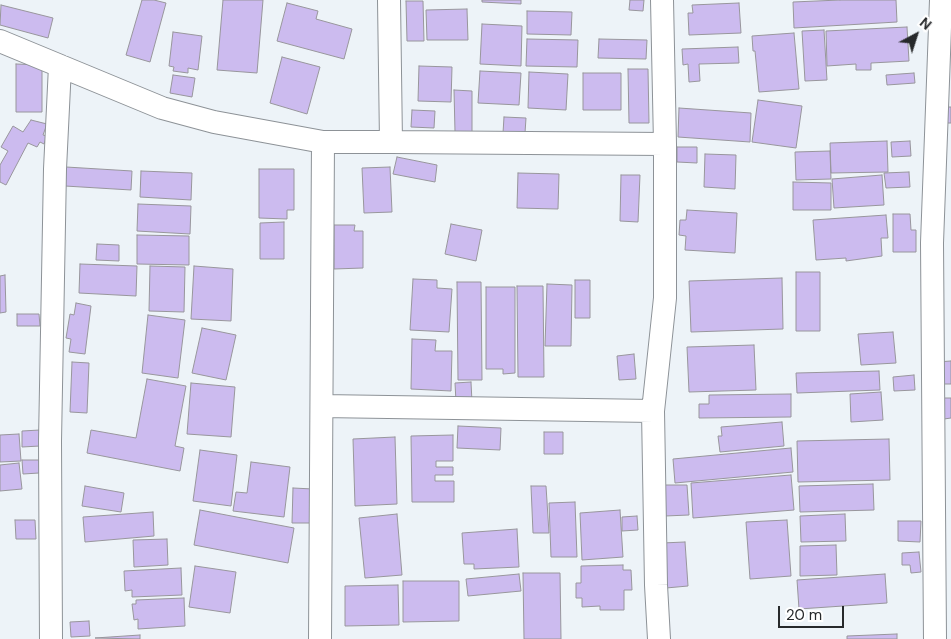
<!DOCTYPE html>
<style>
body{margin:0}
#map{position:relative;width:951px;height:639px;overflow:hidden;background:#edf3f8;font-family:"DM Sans",sans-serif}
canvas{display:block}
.north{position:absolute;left:891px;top:10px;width:50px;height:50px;-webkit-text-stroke:4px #fff;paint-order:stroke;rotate:40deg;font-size:14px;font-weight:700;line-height:20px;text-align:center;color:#27292b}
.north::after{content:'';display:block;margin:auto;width:18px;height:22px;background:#27292b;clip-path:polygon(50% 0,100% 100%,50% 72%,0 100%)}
.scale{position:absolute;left:778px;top:606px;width:66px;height:22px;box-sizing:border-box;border:2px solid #27292b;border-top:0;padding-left:6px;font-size:15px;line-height:18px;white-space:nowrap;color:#27292b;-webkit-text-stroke:4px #fff;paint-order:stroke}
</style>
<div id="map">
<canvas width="951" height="639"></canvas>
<div class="north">N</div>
<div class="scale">20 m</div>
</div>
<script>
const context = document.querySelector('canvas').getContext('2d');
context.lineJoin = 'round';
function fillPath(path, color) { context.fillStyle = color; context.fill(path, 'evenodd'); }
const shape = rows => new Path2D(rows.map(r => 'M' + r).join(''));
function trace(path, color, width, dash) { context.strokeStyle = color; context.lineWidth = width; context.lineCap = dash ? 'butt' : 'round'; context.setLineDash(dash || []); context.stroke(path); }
const building = shape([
 [142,0,154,0,166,3,150,62,126,55,142,0],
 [223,0,263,0,257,73,217,70,223,0],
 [482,0,521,0,521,4,482,2,482,0],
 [630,0,644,0,643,11,629,10,630,0],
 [840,0,896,0,897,22,794,28,793,2,840,0],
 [406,1,423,1,424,41,407,41,406,1],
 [287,3,318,11,316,19,352,29,344,59,277,41,287,3],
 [739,3,741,33,689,35,688,13,693,13,692,5,739,3],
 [1,5,53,18,48,38,0,25,1,5],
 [467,9,468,40,427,40,426,10,467,9],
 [527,11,572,12,571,35,527,34,527,11],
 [482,24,522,26,521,66,480,64,482,24],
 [907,27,909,61,871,63,871,70,856,70,856,64,827,66,826,31,907,27],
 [824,30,827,80,805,81,802,31,824,30],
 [173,32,202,36,198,70,188,68,188,73,173,71,174,67,169,66,173,32],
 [794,33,799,89,759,92,755,51,753,51,752,36,794,33],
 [527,39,578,40,577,67,526,66,527,39],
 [599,39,647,40,646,59,598,58,599,39],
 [738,47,739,63,699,64,700,81,689,82,688,64,683,65,682,49,738,47],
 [282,57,320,67,307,114,270,103,282,57],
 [16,64,42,65,42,112,16,112,16,64],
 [419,66,452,67,451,102,418,101,419,66],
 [628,69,648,69,649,123,629,123,628,69],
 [480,71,521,73,519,105,478,103,480,71],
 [529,72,568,74,566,110,528,108,529,72],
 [583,73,621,73,621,110,583,110,583,73],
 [914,73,915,83,887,85,886,75,914,73],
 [173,75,195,78,192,97,170,93,173,75],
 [454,90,472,91,472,132,455,132,454,90],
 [758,100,802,106,796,148,752,142,758,100],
 [939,107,951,107,951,123,939,123,939,107],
 [679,108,751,113,750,142,678,137,679,108],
 [412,110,435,111,434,128,411,127,412,110],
 [504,117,526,118,525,133,503,133,504,117],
 [31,120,47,124,43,135,47,136,44,144,40,142,37,147,28,143,6,185,0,182,0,165,8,151,1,147,13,126,23,132,31,120],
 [887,141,888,172,831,173,830,143,887,141],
 [910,141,911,156,892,157,891,142,910,141],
 [677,147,697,147,697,163,677,162,677,147],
 [830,151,831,179,796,180,795,152,830,151],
 [705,154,736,155,735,189,704,187,705,154],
 [397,157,437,165,435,182,393,174,397,157],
 [66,167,132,171,131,190,65,186,66,167],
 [390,167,392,212,364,213,362,168,390,167],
 [259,169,294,169,294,210,287,210,287,219,259,218,259,169],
 [141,171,192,173,191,200,140,197,141,171],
 [909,172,910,187,886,188,884,173,909,172],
 [518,173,559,174,558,209,517,208,518,173],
 [621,175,640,175,638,222,620,221,621,175],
 [882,175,884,205,834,208,832,179,882,175],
 [793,182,831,183,831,210,793,210,793,182],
 [138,204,191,206,190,234,137,231,138,204],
 [687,210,737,213,735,253,685,250,686,236,679,235,680,220,686,220,687,210],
 [893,214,910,214,911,230,916,230,916,252,893,252,893,214],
 [886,215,888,238,881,238,882,256,846,261,846,258,816,260,813,220,886,215],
 [284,222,284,259,260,259,260,223,284,222],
 [451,224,482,230,476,261,445,254,451,224],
 [334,225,355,225,354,231,363,231,363,268,334,269,334,225],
 [137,235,189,236,189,265,137,264,137,235],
 [97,244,119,245,119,261,96,260,97,244],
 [80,264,137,266,136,296,79,293,80,264],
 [150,266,185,267,184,312,149,311,150,266],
 [194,266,233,269,231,321,191,319,194,266],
 [796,272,820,272,820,331,796,331,796,272],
 [5,275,6,312,0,313,0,276,5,275],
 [782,278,783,329,691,332,689,281,782,278],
 [413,279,437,280,437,288,452,289,449,332,410,330,413,279],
 [575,280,590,280,590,318,575,318,575,280],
 [457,282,481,282,482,380,458,380,457,282],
 [547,284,572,285,571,346,545,346,547,284],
 [517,286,543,286,544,377,518,377,517,286],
 [486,287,515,287,515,373,503,374,503,369,486,369,486,287],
 [76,303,91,306,85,354,69,352,71,339,66,338,70,314,74,315,76,303],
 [17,314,39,314,40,326,17,326,17,314],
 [148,315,185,320,178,378,142,373,148,315],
 [202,328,236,335,226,380,192,373,202,328],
 [893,332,896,363,861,365,858,334,893,332],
 [412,339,436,340,435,351,452,351,451,391,411,389,412,339],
 [754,345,756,390,689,392,687,347,754,345],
 [634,354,636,379,619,380,617,356,634,354],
 [951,361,951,384,937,384,936,362,951,361],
 [72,362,89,363,87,413,70,412,72,362],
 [879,371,880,390,797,393,796,373,879,371],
 [914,375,915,390,894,391,893,377,914,375],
 [147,379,186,386,175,446,184,448,180,471,87,453,91,430,136,438,147,379],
 [471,382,472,402,456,402,455,383,471,382],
 [191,383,235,387,231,437,187,434,191,383],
 [881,392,883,420,851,422,850,394,881,392],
 [791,394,791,417,699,418,699,404,709,404,709,395,791,394],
 [943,398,951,398,951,418,944,419,943,398],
 [782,422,784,446,720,452,718,436,722,436,721,427,782,422],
 [458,426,501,428,500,450,457,448,458,426],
 [40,430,40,446,22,447,22,431,40,430],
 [544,432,563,432,563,454,544,454,544,432],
 [19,434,21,461,0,462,0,435,19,434],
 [453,435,453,461,436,461,436,467,453,467,453,475,435,475,435,481,454,481,454,502,412,502,411,436,453,435],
 [395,437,397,504,355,506,353,439,395,437],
 [889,439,890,480,798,482,797,441,889,439],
 [791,448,793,472,675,483,673,459,791,448],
 [200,450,237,455,231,506,193,501,200,450],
 [22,460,39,460,39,473,23,474,22,460],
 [251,462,290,467,284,517,233,511,236,492,247,493,251,462],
 [19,463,22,489,0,491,0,465,19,463],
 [791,475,794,510,693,518,691,483,791,475],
 [873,484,874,510,800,512,799,486,873,484],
 [664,485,687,485,689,515,665,516,664,485],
 [85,486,124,493,121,512,82,506,85,486],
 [531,486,546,486,549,533,533,533,531,486],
 [293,488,313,489,311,523,292,523,293,488],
 [575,502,577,557,551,557,549,503,575,502],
 [200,510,294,528,288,563,194,545,200,510],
 [620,510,623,557,582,560,580,513,620,510],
 [153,512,154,536,85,542,83,517,153,512],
 [397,514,402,575,365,578,359,518,397,514],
 [845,514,846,541,801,542,800,516,845,514],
 [637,516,638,530,622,531,622,517,637,516],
 [15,520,35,520,36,539,16,539,15,520],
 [787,520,791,576,750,579,746,522,787,520],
 [898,521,921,521,920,542,898,541,898,521],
 [517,529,519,567,474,569,474,564,464,564,462,533,517,529],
 [167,539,168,565,134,567,133,540,167,539],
 [685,542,688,586,666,588,662,543,685,542],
 [836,545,837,575,800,576,800,546,836,545],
 [919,552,921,572,911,573,910,565,902,565,902,553,919,552],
 [623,565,623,570,631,570,632,590,624,590,624,610,600,610,600,606,582,607,582,598,576,598,576,583,581,583,581,566,623,565],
 [195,566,236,572,230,613,189,607,195,566],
 [181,568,182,595,132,597,132,590,125,591,124,571,181,568],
 [523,573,560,573,561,639,524,639,523,573],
 [519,574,521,591,468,596,466,579,519,574],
 [885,574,887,603,799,609,797,580,885,574],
 [403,581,459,581,459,621,403,622,403,581],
 [398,585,399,625,345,626,345,586,398,585],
 [184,598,185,626,138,629,138,619,134,620,132,604,136,604,136,600,184,598],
 [89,621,90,636,71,637,70,622,89,621],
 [897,634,897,639,847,639,847,636,897,634],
 [140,635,140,639,95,638,140,635]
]);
fillPath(building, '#ccbbef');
trace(building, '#98969c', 1);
const minor = shape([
 [389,0,391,142,665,144],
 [0,41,162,108,214,122,323,142,391,142],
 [322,406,653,411],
 [51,639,50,441,55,169,60,66],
 [320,639,323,142],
 [659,639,656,585,653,411,665,298,665,144,662,0],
 [935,639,932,243,941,0]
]);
trace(minor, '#8d9297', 24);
trace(minor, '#fff', 22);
</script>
